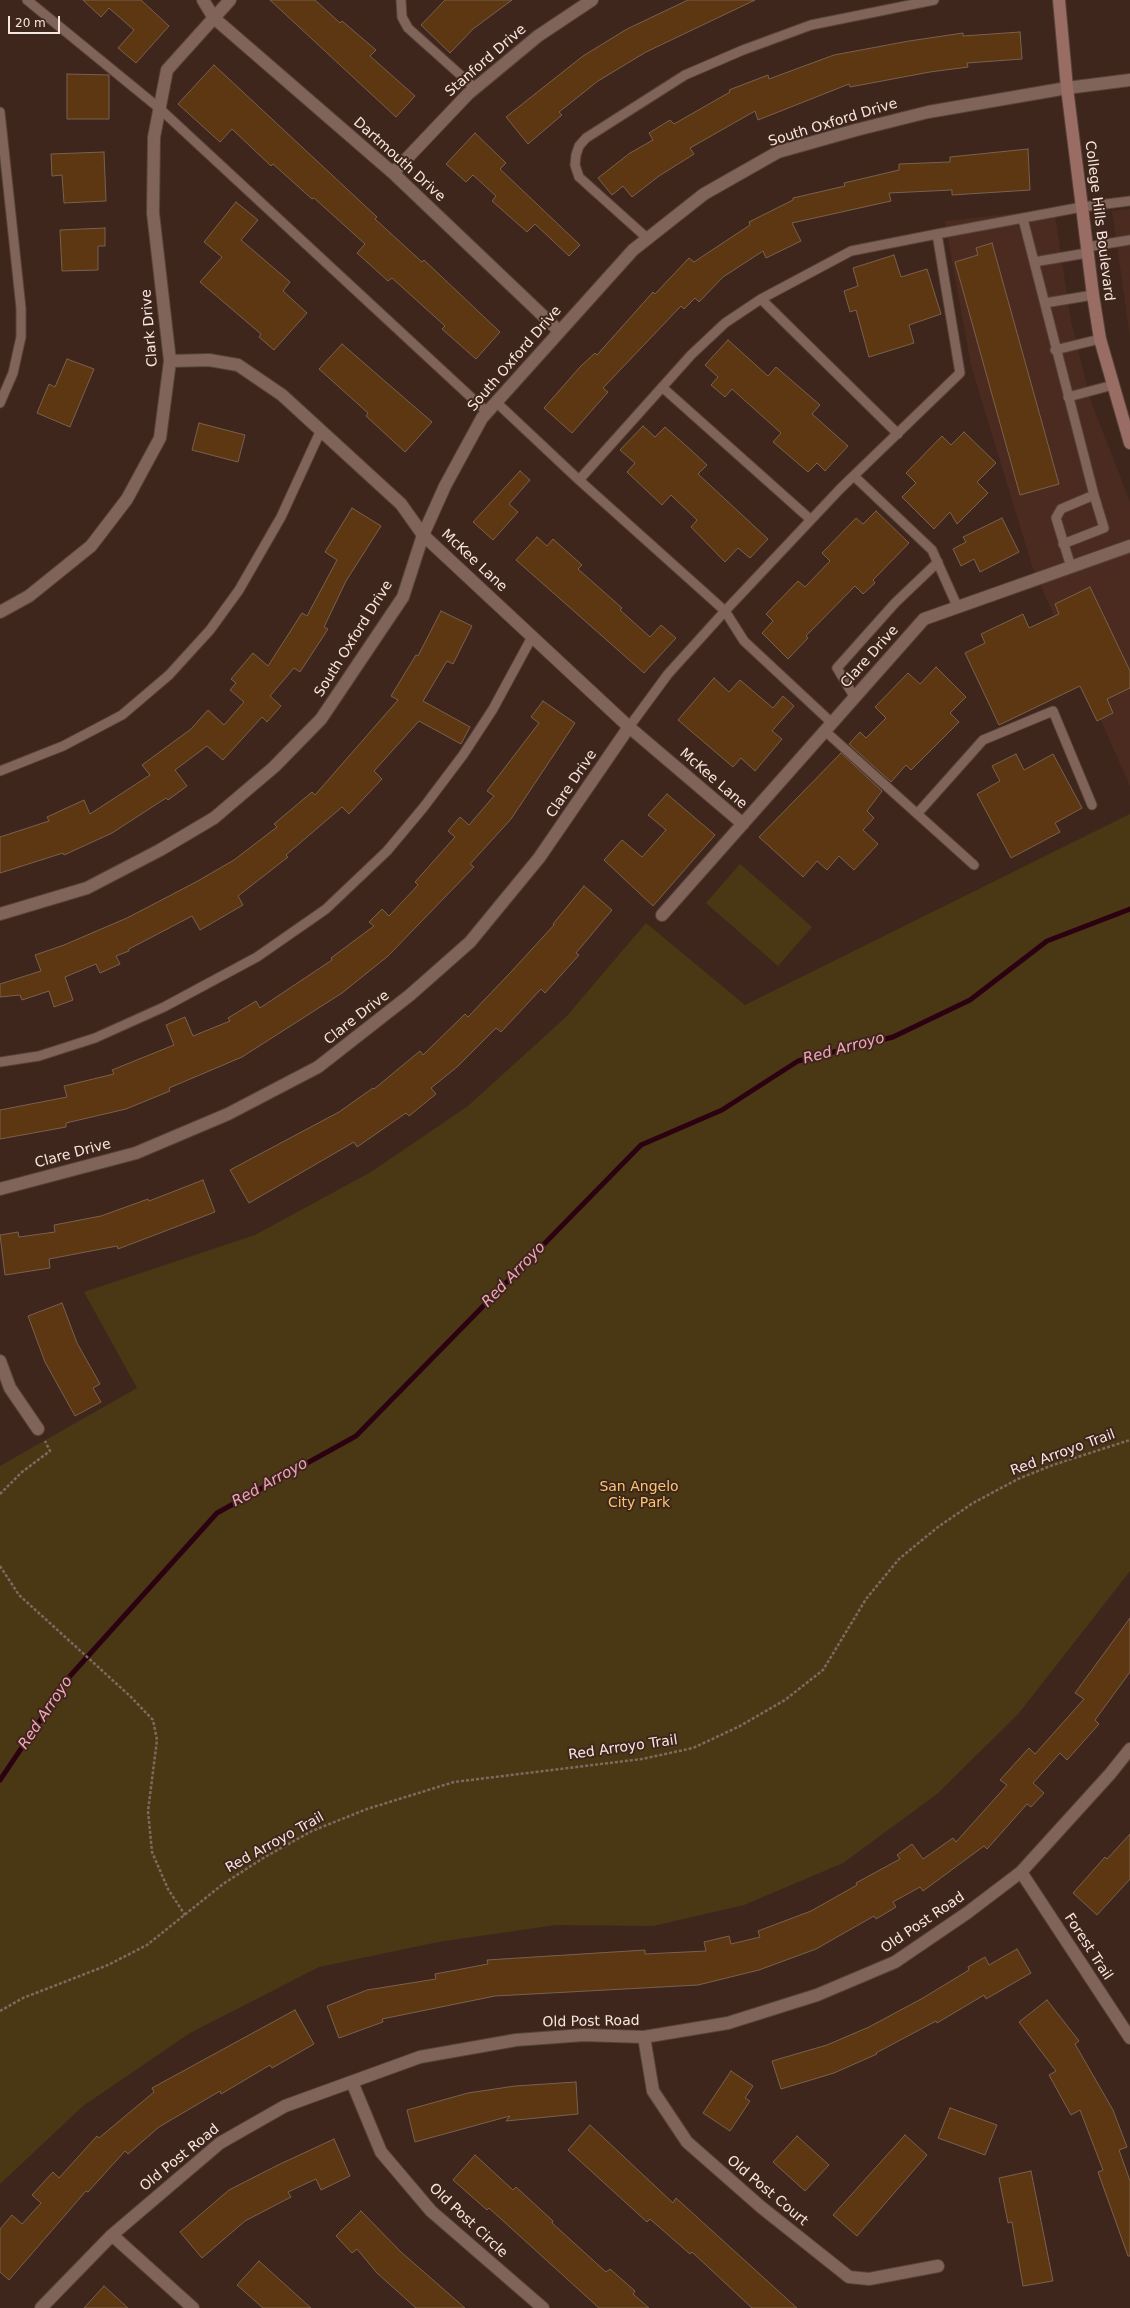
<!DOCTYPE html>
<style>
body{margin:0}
#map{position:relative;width:1130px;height:2308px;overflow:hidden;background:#3f261d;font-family:"DejaVu Sans",sans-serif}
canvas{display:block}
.scale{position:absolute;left:8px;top:16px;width:52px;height:18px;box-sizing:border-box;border:2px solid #f7e6df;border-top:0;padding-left:5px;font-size:12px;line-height:14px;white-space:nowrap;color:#f7e6df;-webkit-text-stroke:3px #3f261d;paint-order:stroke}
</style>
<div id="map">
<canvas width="1130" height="2308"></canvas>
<div class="scale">20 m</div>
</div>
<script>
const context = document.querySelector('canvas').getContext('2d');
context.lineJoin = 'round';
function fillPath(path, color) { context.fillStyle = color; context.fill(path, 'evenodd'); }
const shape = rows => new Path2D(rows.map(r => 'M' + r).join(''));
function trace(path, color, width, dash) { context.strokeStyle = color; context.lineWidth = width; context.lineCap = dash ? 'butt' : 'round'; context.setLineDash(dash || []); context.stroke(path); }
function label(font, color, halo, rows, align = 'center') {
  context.font = font + ' "DejaVu Sans",sans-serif'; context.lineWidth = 4; context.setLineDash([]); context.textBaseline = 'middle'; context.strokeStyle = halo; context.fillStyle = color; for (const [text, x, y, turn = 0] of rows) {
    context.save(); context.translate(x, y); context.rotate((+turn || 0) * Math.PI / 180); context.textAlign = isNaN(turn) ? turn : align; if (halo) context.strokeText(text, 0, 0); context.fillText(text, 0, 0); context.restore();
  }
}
fillPath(shape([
 [1054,209,1071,321,1090,399,1130,502,1130,786,1032,566,971,365,945,221],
 [1130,209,1130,336,1112,211]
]), '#4b2b1f');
fillPath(shape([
 [1130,814,1130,1571,1019,1713,937,1794,843,1863,744,1905,653,1926,556,1925,438,1942,319,1967,190,2033,83,2106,0,2184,0,1466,137,1388,84,1292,255,1235,371,1172,468,1106,566,1017,646,923,745,1005],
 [740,864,812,927,778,966,706,903]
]), '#4a3815');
trace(shape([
 [0,1780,70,1676,217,1513,356,1436,641,1145,722,1110,798,1061,893,1037,970,1000,1047,941,1130,909]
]), '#2c0212', 5);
const building = shape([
 [83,0,141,0,169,26,136,63,118,48,134,30,109,8,101,17,83,0],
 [270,0,315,0,340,23,342,21,376,50,370,56,415,96,396,117,270,0],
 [445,0,512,0,473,29,450,53,421,25,445,0],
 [688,0,755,0,646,52,598,81,559,112,562,115,528,144,506,117,583,56,627,29,688,0],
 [1020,32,1022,59,967,63,968,67,930,72,850,87,849,84,758,120,755,111,690,148,694,154,659,176,632,197,623,186,612,195,598,178,630,153,653,140,649,133,670,120,674,124,730,92,729,90,768,75,769,79,834,55,909,41,963,33,963,36,1020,32],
 [214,65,377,217,375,219,422,262,424,260,500,332,476,359,442,329,445,326,392,278,388,281,357,253,365,244,314,198,312,199,273,164,271,166,232,129,220,142,178,104,214,65],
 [67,74,109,75,109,119,67,119,67,74],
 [475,133,506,163,500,169,580,245,569,256,535,224,527,232,492,201,496,196,473,175,466,182,446,164,475,133],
 [1028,149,1030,190,952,195,952,190,889,193,891,201,792,223,801,241,766,258,763,251,723,277,699,302,695,298,684,309,681,306,603,388,608,392,572,433,544,408,580,367,595,353,597,355,653,292,655,294,689,258,694,262,750,225,749,222,793,200,793,198,845,186,844,183,899,170,899,164,950,162,950,157,1028,149],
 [104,152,106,201,64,203,62,175,52,176,51,154,104,152],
 [236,202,258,220,241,240,290,282,283,291,307,313,274,350,259,337,261,334,200,282,222,257,204,242,236,202],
 [105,228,105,246,98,246,98,270,62,271,60,230,105,228],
 [992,243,1059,484,1020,495,955,262,978,255,976,248,992,243],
 [894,255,901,277,927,269,941,314,909,325,914,343,869,357,856,310,850,312,844,291,858,286,853,268,894,255],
 [728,340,768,376,776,367,820,405,812,414,848,446,825,471,817,463,808,472,773,442,781,433,732,389,725,397,711,385,718,377,705,365,728,340],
 [342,344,432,422,405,452,366,416,368,413,319,369,342,344],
 [67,359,94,369,70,427,37,413,49,384,55,387,67,359],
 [199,423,245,435,238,462,192,450,199,423],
 [643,426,655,437,665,427,692,451,707,465,698,474,768,539,750,558,738,548,725,562,691,527,697,520,671,495,662,505,627,472,635,463,620,450,643,426],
 [964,432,996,463,977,482,988,493,957,524,950,512,934,529,902,497,916,483,906,473,942,436,951,445,964,432],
 [520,471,530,480,509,504,518,512,493,540,473,522,520,471],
 [352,508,381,526,346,581,324,627,328,629,300,672,294,668,270,696,281,706,267,722,262,717,223,760,207,746,175,770,187,786,168,800,166,798,112,833,64,855,63,853,0,873,0,837,49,821,47,817,84,800,90,814,150,775,142,765,191,729,208,710,224,725,244,702,230,690,236,683,231,679,253,653,268,666,302,613,307,616,337,560,325,552,352,508],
 [876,511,909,543,873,580,875,583,863,594,855,586,806,636,808,638,788,659,762,633,773,621,766,614,798,581,805,587,830,561,822,553,856,518,863,524,876,511],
 [1002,518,1019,552,980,572,974,559,961,566,953,549,966,542,963,537,1002,518],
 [537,537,547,546,553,539,582,565,578,569,622,608,620,610,650,637,661,625,676,638,644,673,516,560,537,537],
 [1090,587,1130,671,1130,688,1107,699,1113,713,1097,721,1080,686,999,725,965,653,985,643,981,634,1023,614,1029,628,1059,614,1055,604,1090,587],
 [441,611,472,626,453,664,447,661,423,701,470,727,461,744,419,721,374,771,382,779,349,814,342,807,286,855,288,857,238,896,243,905,200,930,192,916,129,949,129,951,116,956,120,964,100,973,96,964,65,977,73,1000,54,1007,49,991,22,1000,20,995,0,997,0,984,41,971,35,955,64,945,127,918,196,882,234,860,277,827,274,824,312,792,315,795,398,700,391,696,416,655,418,656,441,611],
 [936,667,966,697,950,713,959,722,911,770,906,765,891,782,849,744,860,732,866,738,886,718,875,707,908,673,920,684,936,667],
 [714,678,729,692,740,680,773,708,783,696,794,706,772,731,782,739,755,771,741,758,733,767,678,720,714,678],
 [543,701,575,723,511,819,470,864,474,867,388,956,342,993,242,1057,169,1088,170,1091,126,1109,66,1123,66,1127,0,1139,0,1110,67,1097,64,1086,114,1074,112,1070,174,1045,166,1025,185,1017,193,1036,230,1021,228,1018,256,1001,260,1008,332,960,331,958,374,926,369,922,382,909,389,916,418,885,415,882,455,837,448,831,460,817,469,825,494,796,487,791,539,723,531,717,543,701],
 [841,753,882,791,867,811,874,818,863,830,878,844,854,870,839,856,827,870,817,861,803,877,759,837,841,753],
 [1016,754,1024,770,1053,754,1082,808,1055,823,1060,832,1011,858,977,794,1000,781,992,766,1016,754],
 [667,794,715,835,653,906,604,860,622,840,642,857,666,830,648,815,667,794],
 [584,886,612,910,576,953,579,955,545,993,541,989,501,1032,496,1028,457,1067,431,1088,436,1094,409,1116,406,1113,357,1147,354,1142,249,1203,230,1170,339,1112,373,1088,374,1089,420,1051,423,1055,465,1014,468,1017,510,973,554,925,553,924,584,886],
 [203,1180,215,1212,118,1249,117,1246,49,1259,50,1268,5,1275,0,1235,18,1232,19,1237,55,1232,54,1225,101,1216,148,1199,149,1201,203,1180],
 [62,1303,77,1343,100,1384,93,1388,101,1402,75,1416,45,1362,28,1316,62,1303],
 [1130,1618,1130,1672,1095,1720,1099,1724,1067,1760,1060,1753,1033,1783,1044,1793,1031,1807,1027,1804,987,1849,984,1846,923,1891,920,1887,893,1902,896,1907,876,1919,874,1916,816,1949,759,1970,698,1985,495,1996,382,2019,383,2022,339,2038,327,2006,367,1990,436,1979,435,1974,488,1964,487,1960,645,1950,645,1954,706,1951,704,1942,729,1936,731,1944,760,1937,758,1931,811,1911,857,1885,856,1883,900,1859,897,1855,912,1844,923,1859,953,1838,956,1842,1007,1785,1000,1780,1029,1748,1035,1754,1084,1699,1075,1693,1130,1618],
 [1130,1834,1130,1879,1097,1915,1073,1893,1105,1857,1107,1859,1130,1834],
 [1017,1949,1031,1973,986,1999,984,1995,937,2023,936,2021,876,2053,877,2054,834,2073,781,2089,772,2061,827,2045,869,2027,923,1998,969,1970,968,1967,985,1957,989,1965,1017,1949],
 [1047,2000,1079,2041,1075,2044,1113,2110,1127,2147,1119,2150,1130,2181,1130,2256,1128,2256,1098,2172,1103,2170,1080,2110,1071,2115,1049,2075,1056,2071,1019,2022,1047,2000],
 [295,2010,314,2044,272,2068,270,2065,221,2094,220,2091,159,2127,128,2154,125,2151,88,2192,86,2191,9,2280,0,2272,0,2229,12,2215,22,2224,41,2203,32,2195,53,2172,59,2178,97,2136,99,2138,154,2092,152,2088,295,2010],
 [731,2071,753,2086,745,2098,750,2101,730,2131,703,2113,731,2071],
 [576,2082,578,2114,506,2121,510,2116,415,2142,407,2110,468,2093,515,2086,576,2082],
 [950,2108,997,2125,985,2155,938,2138,950,2108],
 [590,2125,673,2203,676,2198,797,2308,752,2308,692,2252,690,2254,650,2219,647,2222,568,2150,590,2125],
 [905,2135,927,2155,857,2236,833,2215,905,2135],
 [797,2136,829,2165,805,2191,773,2162,797,2136],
 [334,2139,350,2176,321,2190,316,2179,288,2192,291,2197,245,2221,202,2258,180,2232,229,2190,278,2165,334,2139],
 [475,2155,513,2190,516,2187,553,2221,552,2223,606,2272,610,2269,635,2291,633,2294,649,2308,599,2308,489,2208,487,2210,453,2180,475,2155],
 [1031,2171,1053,2281,1023,2286,1012,2222,1008,2223,999,2178,1031,2171],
 [361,2211,401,2252,465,2308,416,2308,377,2273,357,2249,352,2253,336,2236,361,2211],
 [259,2261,311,2308,263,2308,237,2285,259,2261],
 [104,2286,128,2308,84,2308,104,2286]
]);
fillPath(building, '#5d3712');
trace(building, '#78614e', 1);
const lane = shape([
 [27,0,159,108,487,412],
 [401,0,402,17,408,28,475,88],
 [0,112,21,308,21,337,13,373,0,403],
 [1023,219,1094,495,1061,509,1056,518,1071,567],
 [647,238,579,177,575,165,576,155,579,146,586,138,685,75,743,50,811,25,934,0],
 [1087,247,1130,240],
 [1034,262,1087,253],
 [1045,303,1093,295],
 [1055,350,1100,339],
 [662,387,810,519],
 [1068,397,1113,385],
 [496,402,579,480,725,611,668,674,629,727],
 [898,434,761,299,851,251,937,234],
 [854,476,932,550,958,608],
 [579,480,691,355,725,323,761,299],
 [1063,544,1104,528,1094,495],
 [855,698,837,668,895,603,938,562],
 [832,723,744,641,725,611,840,489,960,373,937,234,1082,207,1130,201],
 [825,731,974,865],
 [0,771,63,746,122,715,169,675,210,630,239,590,281,517,321,430],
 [917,814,983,740,1053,711,1092,805],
 [0,1062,39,1056,95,1038,164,1007,257,957,326,909,387,851,423,808,463,755,493,709,532,637]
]);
const street = shape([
 [203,0,214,18,393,173,559,331],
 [393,173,468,94,538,36,592,0],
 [170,361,209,360,238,365,282,395,401,504,423,535,629,727,743,824],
 [0,612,29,596,91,546,127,499,160,438,170,361,153,213,154,137,167,70,230,0],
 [0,914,87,888,160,850,214,818,274,767,321,719,403,597,423,535,445,486,482,418,633,250,704,194,778,152,856,130,928,112,1067,88,1130,80],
 [662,915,924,619,1130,546],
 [0,1189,136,1153,228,1114,318,1067,410,995,470,942,539,858,629,727],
 [0,1361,10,1388,38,1429],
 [1021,1872,1130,2038],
 [644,2037,653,2091,687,2142,761,2207,849,2277,869,2279,938,2266],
 [352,2082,381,2152,431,2211,543,2308],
 [112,2235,193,2308],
 [41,2308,112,2235,220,2143,285,2106,420,2057,516,2040,584,2035,644,2037,728,2023,817,1995,895,1962,967,1913,1021,1872,1110,1774,1130,1749]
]);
const secondary = shape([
 [1059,0,1067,88,1093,295,1100,339,1130,443]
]);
trace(lane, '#57433a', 11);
trace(street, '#57433a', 14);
trace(secondary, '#57433a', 14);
trace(shape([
 [0,1494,22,1472,50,1451,45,1441],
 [0,1566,19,1595,130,1696,153,1720,157,1740,148,1811,152,1852,168,1889,185,1915],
 [0,2011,23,1998,108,1965,147,1945,223,1884,265,1857,312,1831,367,1809,454,1782,642,1759,693,1748,740,1726,785,1700,823,1670,866,1599,899,1559,938,1527,973,1503,1018,1479,1053,1465,1130,1440]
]), '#7f6961', 2.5, [3, 2]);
trace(lane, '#816459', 9);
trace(street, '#816459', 12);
trace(secondary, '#996c64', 12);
label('14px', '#f7e6df', '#3f261d', [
 ["Stanford Drive",486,61,-41],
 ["South Oxford Drive",833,123,-17],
 ["Dartmouth Drive",399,160,42],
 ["College Hills Boulevard",1099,221,83],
 ["Clark Drive",150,328,-95],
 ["South Oxford Drive",515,359,-49],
 ["McKee Lane",474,561,43],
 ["South Oxford Drive",354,639,-58],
 ["Clare Drive",870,657,-48],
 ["McKee Lane",713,779,41],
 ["Clare Drive",572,784,-56],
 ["Clare Drive",357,1018,-38],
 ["Clare Drive",73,1154,-15],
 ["Red Arroyo Trail",1063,1453,-20],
 ["Red Arroyo Trail",623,1748,-8],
 ["Red Arroyo Trail",275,1843,-29],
 ["Old Post Road",923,1923,-34],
 ["Forest Trail",1088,1947,57],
 ["Old Post Road",591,2022,-1],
 ["Old Post Road",180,2158,-39],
 ["Old Post Court",767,2191,40],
 ["Old Post Circle",468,2221,43]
]);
label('14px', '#f9c86e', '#3f261d', [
 ["San Angelo",639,1487],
 ["City Park",639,1503]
]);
label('italic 15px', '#f4a5ba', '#3f261d', [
 ["Red Arroyo",844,1049,-15],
 ["Red Arroyo",514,1275,-46],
 ["Red Arroyo",270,1483,-29],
 ["Red Arroyo",46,1713,-56]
]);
</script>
